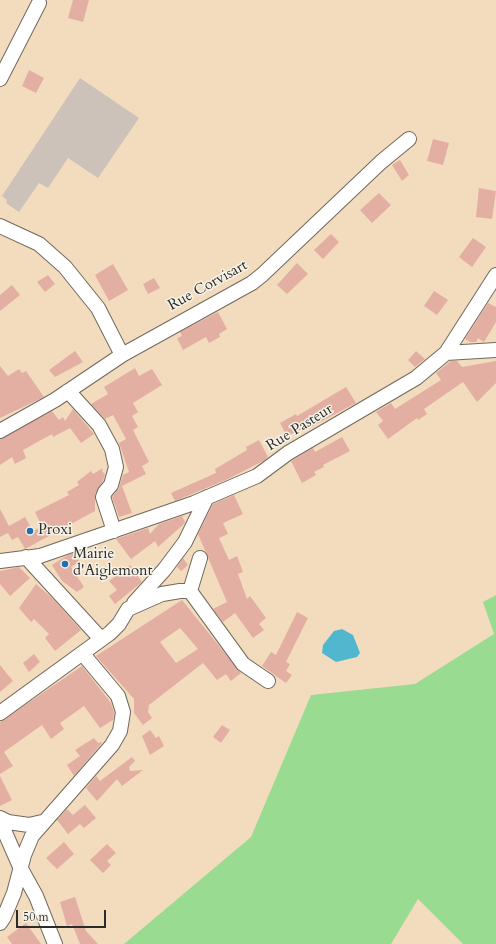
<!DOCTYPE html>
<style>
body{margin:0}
#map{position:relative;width:496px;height:944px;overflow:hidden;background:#f2dcbd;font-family:Cardo,serif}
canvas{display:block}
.scale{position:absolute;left:16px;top:910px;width:90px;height:18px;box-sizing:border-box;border:2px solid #2b2b2b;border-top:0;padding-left:5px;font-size:12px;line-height:14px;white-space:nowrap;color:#2b2b2b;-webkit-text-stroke:3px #f7f3e8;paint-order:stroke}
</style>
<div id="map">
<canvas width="496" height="944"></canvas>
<div class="scale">50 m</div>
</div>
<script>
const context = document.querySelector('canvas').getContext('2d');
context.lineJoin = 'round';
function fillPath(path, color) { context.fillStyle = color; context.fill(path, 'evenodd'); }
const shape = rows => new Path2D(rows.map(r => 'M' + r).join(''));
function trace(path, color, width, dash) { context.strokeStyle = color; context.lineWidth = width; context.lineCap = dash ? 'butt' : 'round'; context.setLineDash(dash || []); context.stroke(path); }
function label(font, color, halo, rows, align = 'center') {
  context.font = font + ' Cardo,serif'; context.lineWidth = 3; context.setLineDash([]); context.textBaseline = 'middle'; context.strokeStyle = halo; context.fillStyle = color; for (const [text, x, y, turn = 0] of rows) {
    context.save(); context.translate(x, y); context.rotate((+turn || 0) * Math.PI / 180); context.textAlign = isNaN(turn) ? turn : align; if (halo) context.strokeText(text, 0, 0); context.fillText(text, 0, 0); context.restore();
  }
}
fillPath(shape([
 [80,78,139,118,98,178,68,158,48,188,39,183,19,212,6,203,7,200,2,196]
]), '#cdc2b9');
fillPath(shape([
 [496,595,496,944,463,944,418,899,391,944,124,944,251,837,311,695,415,684,494,634,483,602]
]), '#99db91');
fillPath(shape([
 [342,629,353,635,360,653,357,657,336,662,322,653,323,645,334,631]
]), '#50b7cf');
fillPath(shape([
 [73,0,89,0,83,22,68,18],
 [29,70,44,78,36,93,22,86],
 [433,139,449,143,443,165,427,161],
 [400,160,409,175,402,181,392,165],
 [479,188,496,191,492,219,476,217],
 [379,193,391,205,372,223,360,210],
 [331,234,339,242,323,259,314,250],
 [473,238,486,247,472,267,459,257],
 [297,263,308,274,287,294,277,285],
 [113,264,128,290,109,301,95,275],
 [48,275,55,284,45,292,37,282],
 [154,278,160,288,148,294,143,284],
 [12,285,20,295,0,311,0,295],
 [434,291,448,300,437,315,424,306],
 [488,303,496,307,496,322,484,342,478,338,476,342,470,342,465,339],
 [218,312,227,329,219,334,220,337,209,343,206,337,183,350,177,338,182,336,180,332],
 [75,351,83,362,55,377,49,370],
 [416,351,425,359,415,367,408,360],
 [451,361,457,361,462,367,496,361,496,383,477,402,463,382,424,409,427,414,418,420,417,418,388,439,378,425,383,421,376,412,391,403,395,409,441,380,436,373],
 [0,366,8,376,19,369,22,373,26,371,44,397,0,418],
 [135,368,139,376,152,369,162,385,133,403,138,412,132,416,138,427,133,430,149,462,142,466,146,474,122,486,132,513,119,517,112,497,119,488,123,475,129,472,119,443,126,439,113,415,105,419,91,404,108,394,104,387],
 [346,387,356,403,309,428,308,426,287,436,280,423,296,414,297,416],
 [73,409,94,434,81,443,70,428,53,437,52,434,23,450,26,458,15,464,12,457,0,465,0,439,52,411,59,420,63,417,65,421],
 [342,437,350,451,323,465,324,467,314,472,316,475,302,483,291,461,313,448,315,452],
 [259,440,268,457,265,460,228,479,175,501,171,493,216,473,215,469,247,450,246,447],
 [103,468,102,471,105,474,103,481,95,494,95,511,25,549,18,537,12,540,8,533,0,537,0,509,9,526,25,517,33,531,42,527,35,512,69,495,67,492,79,485,77,482,91,471,93,474],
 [234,495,243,514,223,523,228,534,219,538,229,560,237,556,243,572,238,574,247,599,250,596,266,618,259,624,264,630,253,638,235,613,223,622,213,609,227,602,198,534,213,504],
 [182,516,185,522,184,524,158,547,155,541,131,559,116,539,148,528,150,534,159,524],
 [76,552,79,562,71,567,84,587,77,592,62,581,52,565,66,556],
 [183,558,188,565,181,571,177,567],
 [130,565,142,582,115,604,109,596,117,590,109,581],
 [19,567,30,578,10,596,0,584,0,571],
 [36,584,52,598,81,630,55,651,45,638,49,634,34,619,31,622,19,608],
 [182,600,241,673,231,681,226,674,217,680,203,663,149,705,148,712,152,718,143,725,134,713,134,699,96,656],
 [180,628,198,649,176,663,160,642],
 [297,612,308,618,286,662,290,664,286,671,292,675,286,683,262,666,271,652,276,655],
 [34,654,40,662,29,672,23,663],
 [0,665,13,681,0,692],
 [82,666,111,703,114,713,113,720,100,728,84,706,60,723,64,729,51,739,42,725,4,752,13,766,0,774,0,722],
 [222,725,230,730,221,743,213,737],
 [150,730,156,738,159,736,164,746,150,755,142,736],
 [94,738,98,743,101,742,102,743,74,776,67,765,80,756,75,750],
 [132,757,135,761,129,767,130,771,143,770,122,786,117,779,97,801,86,788,96,776,100,781],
 [0,776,12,800,0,806],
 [85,805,96,818,84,828,80,824,68,834,57,820,67,809,73,815],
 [64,842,74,854,57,869,46,858],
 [107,844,116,853,107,861,111,865,103,873,90,860],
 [75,897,86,931,98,944,80,944,72,924,67,926,60,902],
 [26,923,41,944,12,944,7,937]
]), '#e3afa2');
const minor = shape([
 [0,79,39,3],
 [0,226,39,244,65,267,98,308,122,355],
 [446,353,496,275],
 [68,391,99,425,112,449,116,467,111,485,105,492,103,497,114,531],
 [0,431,55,400,122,355,252,283,262,275,381,162,409,139],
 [26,557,101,639],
 [200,558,190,591,243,664,268,681],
 [0,561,40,556,194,503,257,476,288,453,416,378,446,353,496,350],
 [134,603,164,570,185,542,207,497],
 [0,713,110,633,119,624,128,609,162,594,180,591,190,591],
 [0,818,8,822,29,825,42,822],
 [0,821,21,869,36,896,55,944],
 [0,923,4,917,14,893,24,855,32,836,112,745,120,731,123,712,118,696,83,654]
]);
trace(minor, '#71695e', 16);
trace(minor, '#fff', 14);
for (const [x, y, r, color] of [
 [30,531,4,"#1f6fb2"],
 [65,564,4,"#1f6fb2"]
]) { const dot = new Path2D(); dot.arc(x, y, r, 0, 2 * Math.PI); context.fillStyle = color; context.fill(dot); trace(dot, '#f7f3e8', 1.5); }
label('15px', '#2b2b2b', '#f7f3e8', [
 ["Rue Corvisart",208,286,-29],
 ["Rue Pasteur",300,428,-32]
]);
label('15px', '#2b2b2b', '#f7f3e8', [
 ["Proxi",38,531],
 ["Mairie",73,555],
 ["d'Aiglemont",73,572]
], 'left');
</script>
